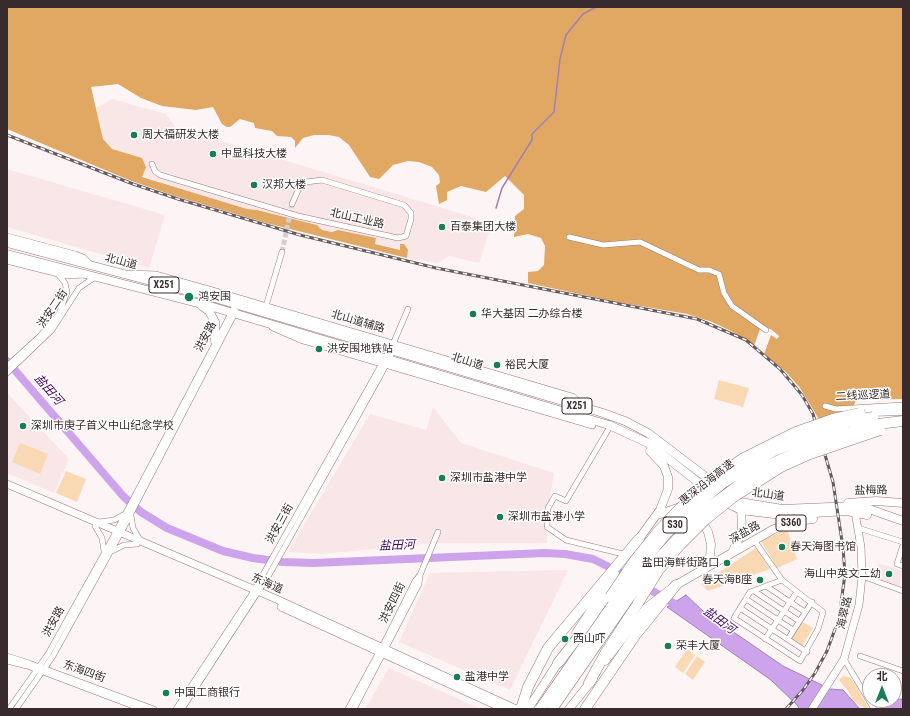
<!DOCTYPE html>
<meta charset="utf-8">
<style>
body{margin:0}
#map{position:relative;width:910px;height:716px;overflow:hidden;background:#fdf5f5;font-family:"Roboto Condensed","Noto Sans SC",sans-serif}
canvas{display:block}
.frame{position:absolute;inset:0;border:8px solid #392b2d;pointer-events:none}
.north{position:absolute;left:862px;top:668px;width:40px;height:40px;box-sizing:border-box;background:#fff;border:1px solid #b0aaab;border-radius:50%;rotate:0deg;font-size:11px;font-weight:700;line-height:16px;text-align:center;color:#392b2d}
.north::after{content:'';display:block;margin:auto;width:14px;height:18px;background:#167d57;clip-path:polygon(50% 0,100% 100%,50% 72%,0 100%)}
</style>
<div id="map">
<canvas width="910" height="716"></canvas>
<div class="frame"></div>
<div class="north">北</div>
</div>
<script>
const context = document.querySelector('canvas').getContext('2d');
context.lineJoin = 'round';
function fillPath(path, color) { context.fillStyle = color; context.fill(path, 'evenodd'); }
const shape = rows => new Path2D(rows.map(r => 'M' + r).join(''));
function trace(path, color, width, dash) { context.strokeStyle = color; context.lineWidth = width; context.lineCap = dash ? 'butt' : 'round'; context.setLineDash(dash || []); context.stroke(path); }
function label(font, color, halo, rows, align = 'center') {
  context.font = font + ' "Roboto Condensed","Noto Sans SC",sans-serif'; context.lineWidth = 3; context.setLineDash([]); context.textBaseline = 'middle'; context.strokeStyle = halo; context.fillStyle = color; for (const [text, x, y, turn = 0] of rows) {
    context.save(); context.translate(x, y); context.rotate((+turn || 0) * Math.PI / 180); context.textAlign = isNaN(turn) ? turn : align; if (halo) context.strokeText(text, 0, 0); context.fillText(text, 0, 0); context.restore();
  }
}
fillPath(shape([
 [112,99,166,114,175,127,492,223,479,263,449,256,438,263,407,258,408,250,375,244,376,238,322,230,317,225,257,210,247,209,142,176,107,146,103,139,96,108],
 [7,169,165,215,149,268,7,227],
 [7,393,69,459,54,493,7,473],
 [433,407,461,443,554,473,548,508,547,543,433,543,324,554,288,552,370,414,426,430],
 [878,563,903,571,899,588,873,579],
 [568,570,510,690,399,642,430,573],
 [389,668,481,709,365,709]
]), '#f9e6e7');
fillPath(shape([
 [719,380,749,388,743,407,714,399],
 [20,443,48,454,40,474,12,462],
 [66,471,86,479,77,502,56,493],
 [787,529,797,559,777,568,761,541],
 [756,548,770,569,708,591,701,584],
 [801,621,813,628,802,646,790,639],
 [687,649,695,655,683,673,675,667],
 [697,656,705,662,693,680,685,674],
 [843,676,849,677,854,682,869,709,866,709,853,701,849,692,839,680]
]), '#f9d9b3');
fillPath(shape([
 [7,7,903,7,903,399,856,400,851,412,820,421,800,388,786,372,764,354,771,335,777,339,779,336,772,330,766,327,760,329,754,346,751,346,733,332,712,322,687,314,612,301,528,283,528,272,538,271,544,265,545,246,541,238,528,234,514,237,515,216,524,209,524,195,505,176,486,192,461,186,447,192,447,200,439,204,436,186,440,183,439,175,432,167,419,162,408,161,393,165,379,179,370,177,349,145,339,137,329,135,314,135,303,138,295,148,295,141,291,137,277,136,272,131,255,128,254,123,240,119,230,127,227,127,222,124,213,107,196,110,162,106,141,98,118,84,91,87,103,139,112,149,142,158,146,167,142,177,247,209,257,210,317,225,322,230,332,232,338,230,376,238,375,244,400,250,400,244,404,244,408,250,407,258,266,223,175,196,129,180,7,129]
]), '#e0a862');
const water = shape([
 [686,595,703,611,783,666,830,689,843,690,860,709,799,709,798,706,771,680,667,607,686,595],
 [903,699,903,709,882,709,882,700,903,699]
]);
fillPath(water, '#cda4ec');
trace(water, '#a180b3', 1);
trace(shape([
 [496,208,502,188,532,140,532,134,554,112,560,59,566,35,583,14,596,7]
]), '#a180b3', 1.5);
trace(shape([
 [7,361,123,496,141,512,167,528,223,551,253,558,283,562,314,563,544,553,565,554,593,559,629,577],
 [642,585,682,608]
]), '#cda4ec', 8);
trace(shape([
 [282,252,292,204]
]), '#d6cdcd', 5, [5, 2.5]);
const minor = shape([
 [152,164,155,171,160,175,298,216,398,238,406,236,411,219,411,213,404,205,322,180,306,182,300,186,292,204],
 [569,237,603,245,640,242,699,270,709,270,719,274,724,293,732,306,766,330],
 [266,306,282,252],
 [7,366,40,336,59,314,67,292,65,283,58,274],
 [7,373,52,330,79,288,95,277],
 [825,406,836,409,903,405],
 [608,430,566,501,555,496,548,508,547,527,566,540,627,555],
 [131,516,133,528,140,540],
 [99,522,114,520,125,514],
 [95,526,102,538,104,551],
 [858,528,903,542],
 [754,540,782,580,823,612,818,629,800,661,734,618,750,592,782,580],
 [903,545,897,564,903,566],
 [112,551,124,545,137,544],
 [862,576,903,591],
 [766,586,805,612],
 [754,591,799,621],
 [746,599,793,630],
 [740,608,807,652],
 [765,639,797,592],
 [788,639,812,602],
 [7,656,29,663,154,709],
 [860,656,903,671],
 [844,659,874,709],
 [7,661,27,666,141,709],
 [894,688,903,688],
 [863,689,870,689],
 [9,709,48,654,110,543,237,302],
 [16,709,53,656,124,527,236,311],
 [176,709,252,594,393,344,408,309],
 [182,709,269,575,379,378,393,351,393,348],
 [348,709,386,639,415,581,420,575,438,532],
 [354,709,419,584,420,575]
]);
const tertiary = shape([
 [7,237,75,255,83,258,89,264],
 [7,260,66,275,85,274],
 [129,274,156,275,220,293,572,397,578,402,580,407],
 [273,327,303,340,592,425],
 [7,484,274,598,516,709],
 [281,607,504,709],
 [812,709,844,659,859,605,862,576,861,547,855,512]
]);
const primary = shape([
 [7,243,218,299,603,413,625,421,648,433,715,484],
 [7,254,213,307,609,425,648,443,708,490],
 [202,306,209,311,215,322,215,341],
 [729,495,740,502,782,509,854,506,872,510,903,521],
 [722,501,741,510,782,515,847,511,867,515],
 [848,503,876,501,903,503],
 [657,515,683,506],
 [700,517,708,532,711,544,710,557,705,568],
 [636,543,660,510,668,489,668,477,664,466,650,451],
 [733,551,742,531,741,505],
 [576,633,615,574],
 [605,661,646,608,676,585,774,529,798,521,813,519],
 [528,709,561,658],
 [569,709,593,679]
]);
const motorway = shape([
 [870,411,903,410],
 [878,424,903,421],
 [558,663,610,597],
 [589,683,606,652,638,603],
 [521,709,528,687,548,648,639,539],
 [585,709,637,633,676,585]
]);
trace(minor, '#9a797c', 6);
trace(tertiary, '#9a797c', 8);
trace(primary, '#9a797c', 9);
trace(motorway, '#9a797c', 11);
trace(minor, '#fff', 5);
trace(tertiary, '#fff', 7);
trace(primary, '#fff', 8);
trace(motorway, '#fff', 10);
const rail = shape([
 [7,135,133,184,178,199,300,235,436,268,697,319,746,340,780,369,802,395,813,414,833,482,843,548,845,574,839,618,827,651,815,673,803,690,786,709]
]);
trace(rail, '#675b5c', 3);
trace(rail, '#fff', 1.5, [4.5]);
const motorwayBridge = shape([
 [610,597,635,560,661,528,687,501,718,476,742,459,796,432,833,419,860,413],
 [638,603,658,571,680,545,705,520,735,496,781,467,810,454,880,430],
 [540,709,641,564,666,534,693,508,723,483,772,452,825,430,848,422,873,417],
 [552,709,649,569,700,514,752,475,777,461,829,438,878,424]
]);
trace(motorwayBridge, '#9a797c', 11, []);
trace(motorwayBridge, '#fff', 10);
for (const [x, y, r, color] of [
 [134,135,4,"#167d57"],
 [213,154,4,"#167d57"],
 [254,185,4,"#167d57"],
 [442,227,4,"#167d57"],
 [189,297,5,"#167d57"],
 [473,314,4,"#167d57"],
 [319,349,4,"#167d57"],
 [497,365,4,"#167d57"],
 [23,426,4,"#167d57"],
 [442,478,4,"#167d57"],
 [500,517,4,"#167d57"],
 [782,547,4,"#167d57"],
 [727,563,4,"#167d57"],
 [889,574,4,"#167d57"],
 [760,580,4,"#167d57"],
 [565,639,4,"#167d57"],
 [668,646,4,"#167d57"],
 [457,677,4,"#167d57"],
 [166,693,4,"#167d57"]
]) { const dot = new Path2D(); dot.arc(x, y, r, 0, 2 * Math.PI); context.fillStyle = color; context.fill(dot); trace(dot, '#fff', 1.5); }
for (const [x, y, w] of [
 [164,285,30],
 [577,406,30],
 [791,523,30],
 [675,525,24]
]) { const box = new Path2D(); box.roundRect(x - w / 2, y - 8, w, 16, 3); context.fillStyle = '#fff'; context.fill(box); trace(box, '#392b2d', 1); }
label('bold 10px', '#392b2d', null, [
 ["X251",164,285],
 ["X251",577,406],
 ["S360",791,523],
 ["S30",675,525]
]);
label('11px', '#392b2d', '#fff', [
 ["周大福研发大楼",142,135],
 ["中显科技大楼",221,154],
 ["汉邦大楼",262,185],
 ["百泰集团大楼",450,227],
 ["鸿安围",198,297],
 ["华大基因 二办综合楼",481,314],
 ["洪安围地铁站",327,349],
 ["裕民大厦",505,365],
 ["深圳市庚子首义中山纪念学校",31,426],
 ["深圳市盐港中学",450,478],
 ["深圳市盐港小学",508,517],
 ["春天海图书馆",790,547],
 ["盐田海鲜街路口",719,563,"right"],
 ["海山中英文二幼",881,574,"right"],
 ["春天海B座",752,580,"right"],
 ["西山吓",573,639],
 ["荣丰大厦",676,646],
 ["盐港中学",465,677],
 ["中国工商银行",174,693]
], 'left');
label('11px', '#392b2d', '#fff', [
 ["北山工业路",357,219,13],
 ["北山道",121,262,15],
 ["洪安二街",53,309,-56],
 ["北山道辅路",358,322,16],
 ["洪安路",206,337,-62],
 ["北山道",467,362,17],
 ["二线巡逻道",863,396,-3],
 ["惠深沿海高速",707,483,-38],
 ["盐梅路",871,491,-1],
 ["北山道",768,495,8],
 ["洪安三街",280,524,-61],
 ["深盐路",745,533,-30],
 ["东海道",267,584,24],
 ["洪安四街",393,603,-64],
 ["海翠路",845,613,-77],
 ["洪安路",54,622,-61],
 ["东海四街",84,672,20]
]);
label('italic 12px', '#41075e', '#fff', [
 ["盐田河",48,390,49],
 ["盐田河",397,546,-2],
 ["盐田河",719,621,36]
]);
</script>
